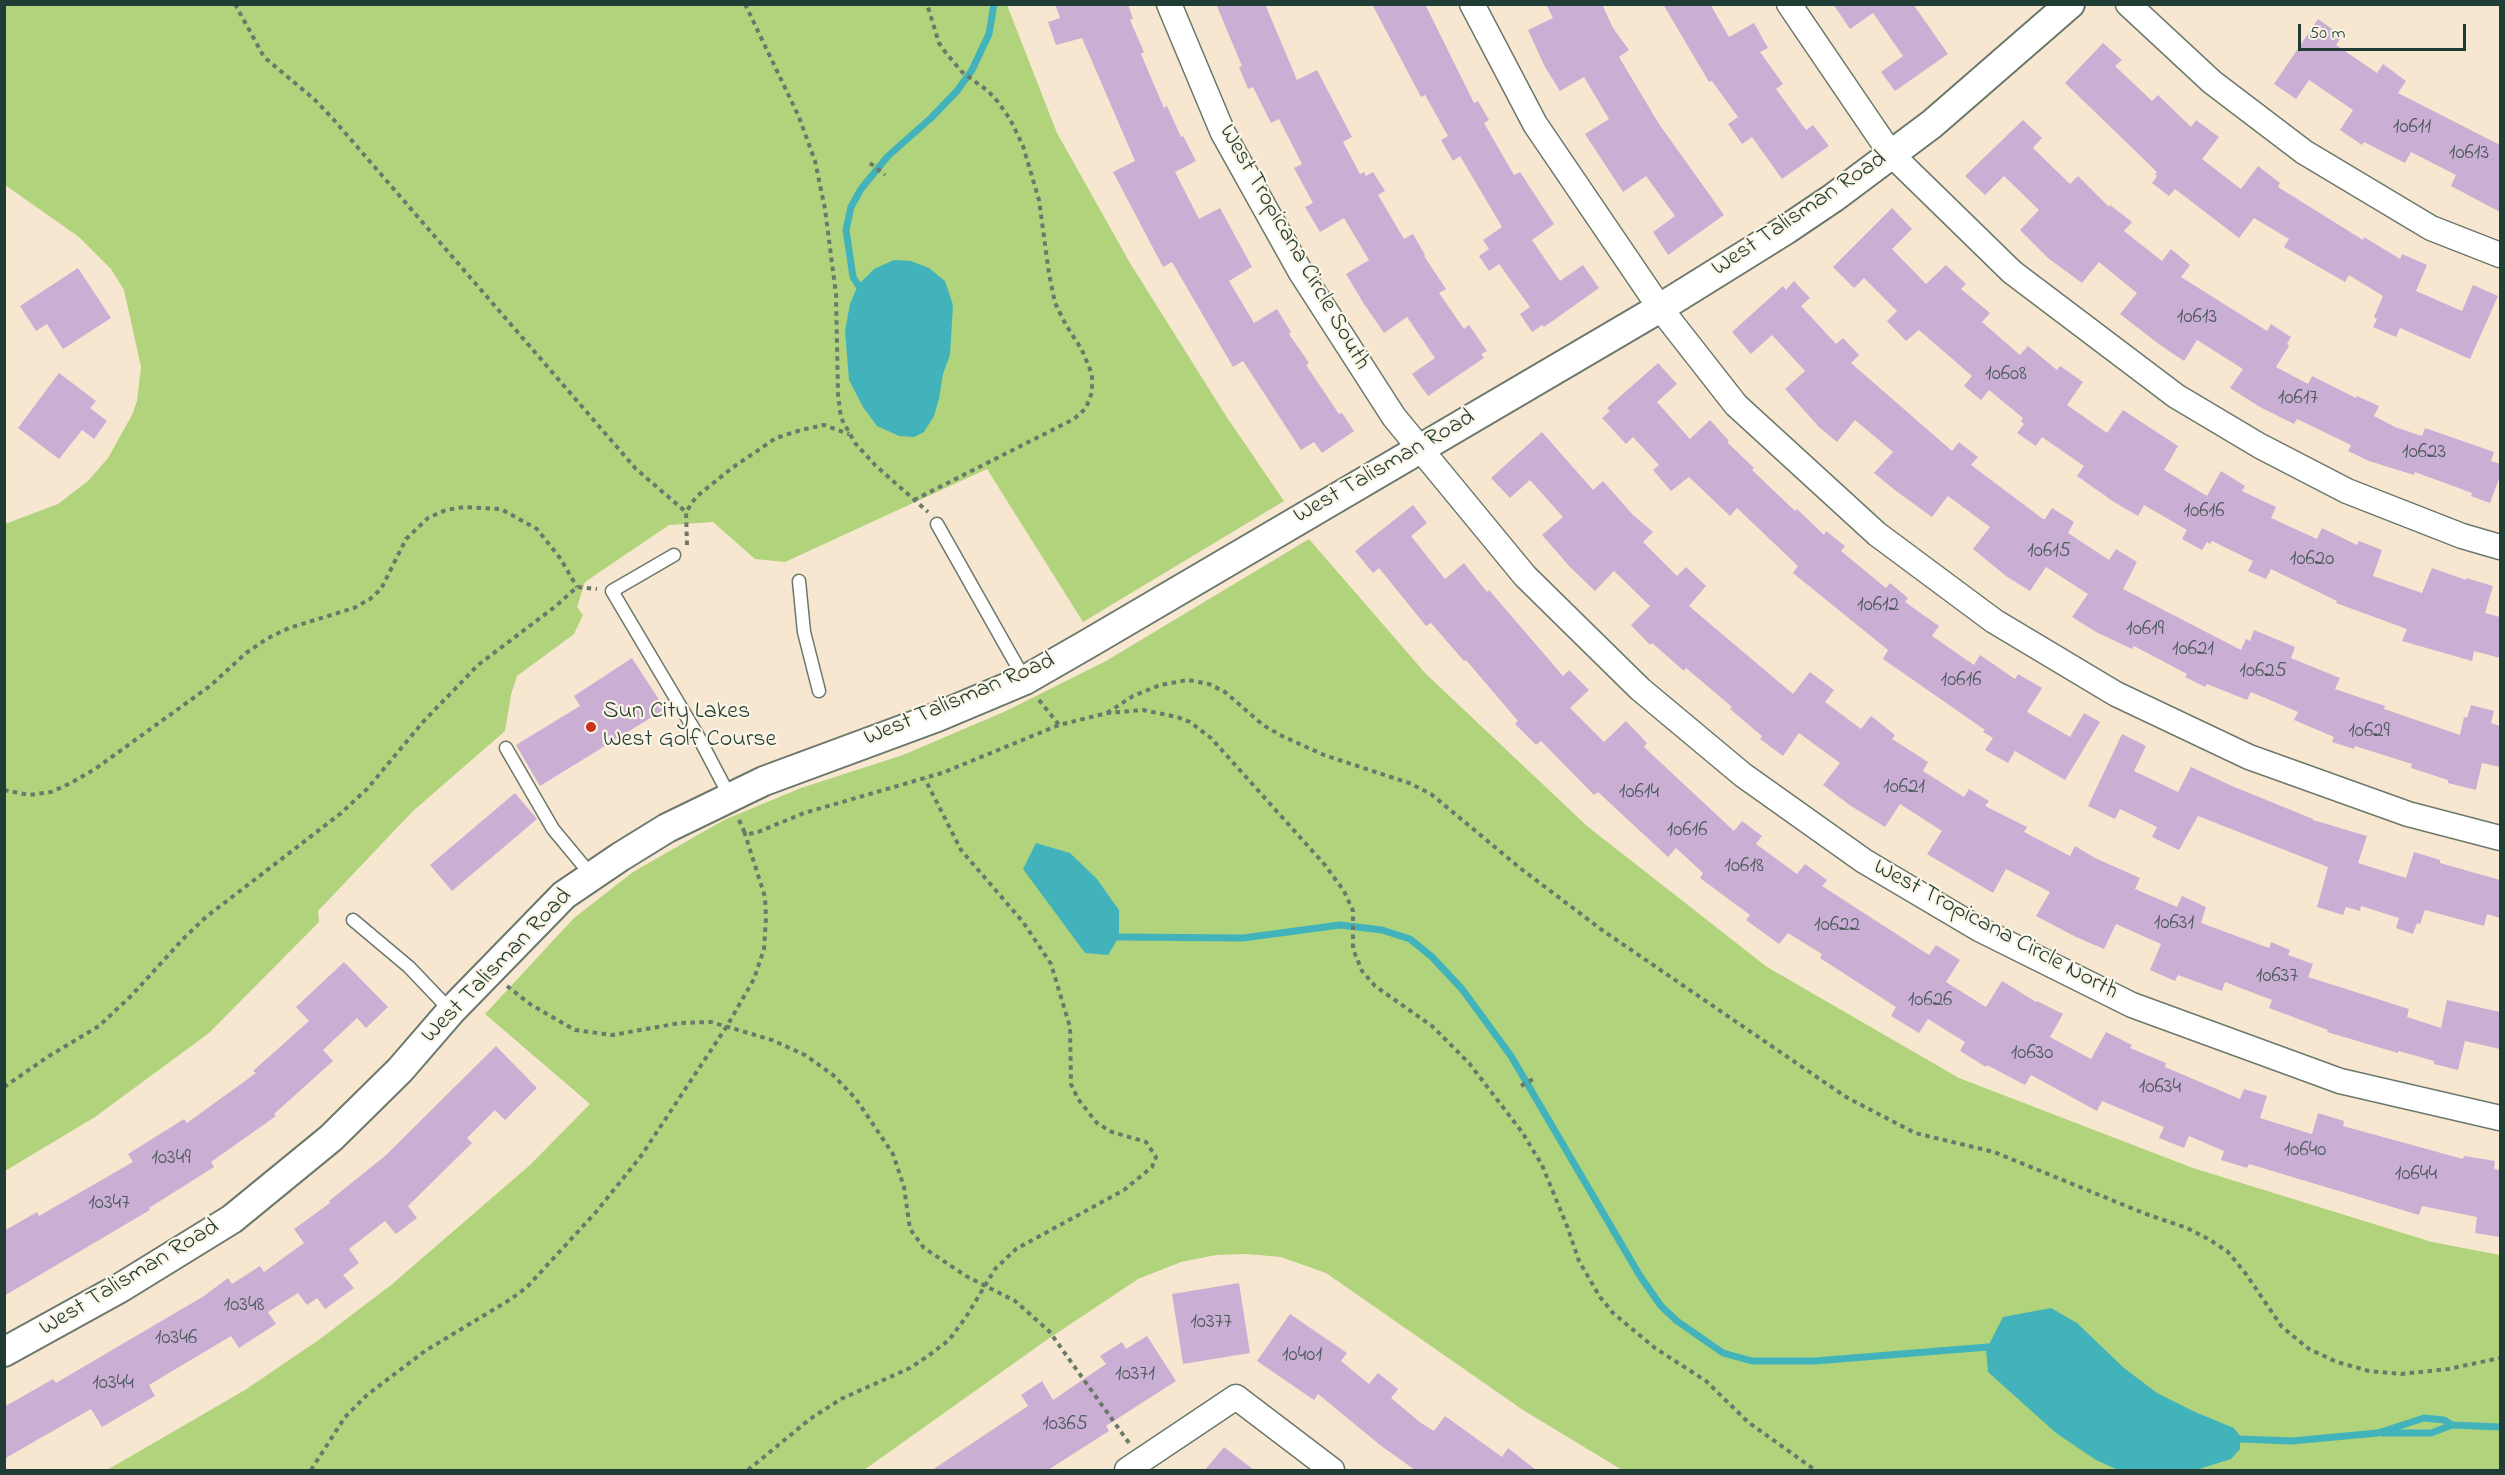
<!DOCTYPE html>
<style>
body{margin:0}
#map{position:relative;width:2505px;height:1475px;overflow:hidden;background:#f8e7d0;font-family:"Indie Flower",sans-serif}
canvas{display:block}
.frame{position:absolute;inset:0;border:6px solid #1f3d34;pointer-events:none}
.scale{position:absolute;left:2298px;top:24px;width:168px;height:27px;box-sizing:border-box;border:3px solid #1f3d34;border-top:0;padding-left:8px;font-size:18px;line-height:21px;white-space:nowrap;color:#1f3d34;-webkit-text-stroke:4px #fcf5e5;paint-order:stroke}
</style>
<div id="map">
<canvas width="2505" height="1475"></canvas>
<div class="frame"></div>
<div class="scale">50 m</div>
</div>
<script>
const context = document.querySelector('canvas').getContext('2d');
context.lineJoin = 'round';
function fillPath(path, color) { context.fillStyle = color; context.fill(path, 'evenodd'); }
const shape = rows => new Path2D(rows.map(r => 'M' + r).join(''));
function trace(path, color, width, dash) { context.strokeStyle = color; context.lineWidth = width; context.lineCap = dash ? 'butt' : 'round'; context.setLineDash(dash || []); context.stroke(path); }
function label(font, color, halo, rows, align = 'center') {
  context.font = font + ' "Indie Flower",sans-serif'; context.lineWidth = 4.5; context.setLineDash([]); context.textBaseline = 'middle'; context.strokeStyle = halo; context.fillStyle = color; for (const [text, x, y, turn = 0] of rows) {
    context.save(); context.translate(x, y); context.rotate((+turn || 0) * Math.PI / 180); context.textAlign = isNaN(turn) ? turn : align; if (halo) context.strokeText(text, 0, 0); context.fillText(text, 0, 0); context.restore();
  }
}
fillPath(shape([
 [5,5,1007,5,1057,133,1130,263,1226,416,1284,501,1083,622,987,469,785,562,755,559,713,522,669,525,585,582,577,607,583,615,574,634,517,676,511,695,505,731,413,811,318,911,319,922,209,1033,95,1117,5,1171,5,524,58,504,88,481,108,458,132,415,137,401,141,367,124,290,111,269,79,237,5,185],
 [1309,539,1426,674,1587,826,1767,967,1959,1078,2193,1168,2432,1242,2500,1255,2500,1470,1622,1470,1523,1410,1326,1273,1281,1257,1246,1254,1216,1255,1181,1262,1138,1279,1048,1339,864,1470,107,1470,245,1390,320,1339,391,1285,530,1165,590,1104,485,1014,574,918,633,872,724,820,801,788,903,755,1006,711,1106,661]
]), '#b1d37c');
fillPath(shape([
 [894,260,911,261,929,268,945,281,953,305,950,355,943,374,939,399,934,416,924,432,914,437,899,436,877,426,863,407,849,380,845,331,850,304,858,285,874,269],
 [1036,843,1070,853,1097,879,1119,910,1119,937,1108,955,1085,953,1023,869],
 [2051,1308,2077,1323,2124,1368,2157,1393,2195,1412,2234,1428,2240,1436,2240,1449,2231,1459,2196,1470,2118,1470,2096,1460,2056,1433,1988,1372,1986,1350,2003,1317]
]), '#43b3bb');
trace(shape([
 [858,285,853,277,846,230,851,207,861,189,888,156,931,118,957,91,972,70,989,34,994,4],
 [1119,937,1243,938,1340,925,1382,930,1410,939,1432,957,1462,989,1511,1056,1640,1276,1661,1306,1677,1321,1723,1353,1752,1361,1815,1361,1988,1347,1996,1350],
 [2382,1433,2431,1433,2452,1425],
 [2232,1436,2240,1439,2292,1441,2378,1433,2424,1418,2444,1420,2452,1425,2500,1427]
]), '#43b3bb', 7);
fillPath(shape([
 [1055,4,1128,4,1133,19,1130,20,1144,52,1141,54,1164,108,1167,106,1181,137,1183,136,1196,161,1175,172,1199,219,1220,208,1252,267,1229,281,1254,323,1277,309,1291,332,1289,334,1309,363,1306,365,1339,414,1342,413,1354,431,1322,453,1314,442,1301,450,1243,361,1233,367,1172,262,1163,267,1113,172,1135,161,1082,38,1056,45,1048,22,1060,18],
 [1216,4,1265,4,1297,80,1317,70,1352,137,1343,142,1360,174,1364,172,1366,176,1373,172,1385,191,1378,195,1404,239,1413,234,1425,255,1424,256,1446,289,1439,293,1464,329,1469,325,1487,351,1481,354,1484,358,1428,396,1412,374,1435,358,1407,317,1384,333,1364,304,1346,274,1369,260,1344,218,1320,232,1305,207,1313,203,1294,168,1302,164,1279,119,1271,123,1253,87,1248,89,1239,67,1242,66],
 [1372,4,1425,4,1474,103,1478,101,1489,120,1484,123,1514,175,1520,172,1554,224,1532,240,1560,281,1583,265,1599,288,1544,327,1542,325,1532,332,1520,314,1530,307,1499,264,1489,271,1479,256,1489,249,1483,240,1502,227,1460,156,1453,161,1441,140,1448,136,1425,95,1421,97],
 [1546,4,1602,4,1613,28,1629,50,1619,57,1659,124,1724,215,1668,255,1653,232,1675,216,1646,176,1623,192,1585,134,1609,119,1584,77,1560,91,1545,67,1528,30,1553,18],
 [1663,4,1710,4,1729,37,1754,23,1768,48,1760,52,1783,84,1776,89,1806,130,1813,125,1829,146,1782,179,1752,137,1742,144,1728,124,1738,117,1712,81,1709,82],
 [1833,4,1913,4,1948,54,1895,91,1881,72,1903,56,1873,13,1850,29],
 [2318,19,2342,36,2336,45,2377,73,2383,64,2406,81,2398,93,2500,145,2500,212,2451,186,2456,175,2411,152,2405,163,2364,142,2362,145,2340,130,2353,110,2309,80,2296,99,2274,84],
 [2103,43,2122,60,2115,66,2152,101,2158,95,2191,127,2196,120,2219,137,2202,159,2241,189,2258,166,2280,183,2278,187,2363,240,2364,237,2400,259,2402,254,2427,265,2416,291,2462,311,2473,285,2498,296,2470,359,2400,328,2396,337,2373,327,2377,319,2374,317,2383,296,2349,275,2345,282,2284,247,2289,239,2254,218,2239,238,2175,189,2169,196,2152,183,2157,176,2155,174,2157,172,2065,83],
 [2023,120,2042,138,2033,148,2070,184,2078,176,2109,207,2110,205,2132,222,2124,231,2162,261,2171,249,2190,265,2181,277,2267,331,2271,324,2291,337,2287,344,2289,346,2276,367,2308,384,2312,376,2356,398,2357,396,2379,406,2374,416,2395,427,2422,436,2425,428,2494,452,2491,461,2500,464,2500,476,2490,503,2471,496,2472,493,2415,472,2414,475,2369,461,2348,451,2351,445,2297,419,2294,424,2260,407,2230,388,2243,369,2197,340,2184,361,2160,345,2120,314,2137,293,2099,262,2082,283,2048,258,2020,230,2039,210,2004,176,1985,195,1965,176],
 [1892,208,1912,229,1892,249,1926,284,1946,265,1966,284,1961,289,1990,313,1982,322,2020,355,2028,346,2057,370,2060,366,2083,382,2067,405,2107,433,2123,410,2178,446,2164,470,2207,496,2221,471,2245,486,2242,491,2276,507,2271,518,2317,539,2322,528,2357,545,2359,541,2382,550,2373,576,2422,593,2432,568,2466,580,2466,578,2493,586,2485,613,2500,617,2500,658,2474,651,2472,661,2402,641,2407,629,2336,603,2337,601,2271,569,2266,579,2248,571,2253,561,2212,541,2210,544,2207,542,2202,550,2182,539,2187,530,2144,505,2138,516,2114,502,2077,476,2084,466,2042,437,2036,446,2017,433,2024,424,2021,421,2023,418,1989,390,1981,400,1964,386,1972,376,1919,330,1906,341,1887,321,1897,311,1864,278,1854,288,1833,267],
 [78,268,111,318,63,349,47,324,36,331,20,306],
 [1794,281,1810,298,1801,306,1836,344,1843,338,1859,355,1851,363,1952,451,1959,442,1978,457,1971,465,2043,519,2045,519,2052,508,2074,522,2068,533,2109,560,2116,549,2137,562,2123,589,2241,650,2246,639,2250,641,2254,630,2295,647,2291,658,2340,678,2335,689,2385,706,2384,709,2460,735,2464,717,2467,718,2471,705,2494,711,2491,723,2500,726,2500,767,2482,763,2476,790,2448,783,2448,780,2411,768,2412,764,2355,746,2354,749,2332,742,2334,737,2294,720,2298,712,2251,692,2247,700,2207,684,2205,687,2185,677,2187,674,2134,646,2132,649,2096,632,2072,617,2088,594,2046,567,2030,591,2006,576,1973,549,1990,527,1948,496,1932,517,1896,491,1874,473,1893,452,1855,420,1837,442,1819,427,1785,389,1805,371,1772,335,1751,354,1732,332,1783,286,1786,290],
 [1658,363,1677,384,1657,402,1690,439,1710,420,1729,441,1727,442,1754,468,1752,470,1795,511,1797,509,1824,535,1826,531,1845,546,1841,551,1886,588,1890,583,1908,598,1905,602,1939,626,1932,636,1974,665,1980,655,2015,679,2018,674,2042,688,2027,712,2070,737,2084,713,2100,722,2065,780,2015,751,2008,763,1985,750,1993,738,1983,732,1985,730,1883,659,1888,650,1793,573,1798,566,1737,508,1730,516,1689,477,1671,491,1653,470,1659,465,1633,437,1626,444,1602,418,1610,411,1607,408],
 [59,373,96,401,90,408,107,421,94,439,82,430,59,459,18,428],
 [1542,432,1593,490,1603,481,1633,515,1653,532,1643,542,1677,576,1686,567,1706,586,1689,606,1793,694,1810,672,1834,690,1825,702,1861,729,1871,716,1895,735,1892,739,1928,762,1923,771,1964,797,1969,789,1989,801,1985,806,2027,827,2024,832,2070,856,2075,846,2095,858,2140,878,2135,889,2177,907,2182,896,2206,907,2201,923,2269,948,2271,942,2290,950,2288,955,2313,964,2308,977,2409,1009,2407,1017,2441,1028,2447,1000,2500,1012,2500,1049,2465,1041,2458,1070,2434,1064,2434,1061,2399,1051,2398,1053,2327,1032,2328,1030,2269,1008,2272,1000,2225,982,2222,991,2178,975,2175,981,2150,970,2161,944,2116,924,2104,949,2076,937,2036,916,2050,892,2006,869,1993,893,1927,854,1942,831,1900,804,1885,827,1851,806,1823,785,1840,763,1799,733,1783,756,1760,739,1762,736,1730,709,1732,707,1686,668,1684,671,1652,643,1650,645,1631,625,1650,606,1614,571,1595,591,1570,567,1542,535,1563,517,1530,480,1510,498,1491,478],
 [1413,505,1427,523,1411,536,1445,579,1464,563,1487,592,1489,590,1563,676,1569,670,1589,690,1570,708,1604,742,1626,721,1647,743,1644,747,1734,831,1742,821,1762,836,1756,844,1797,874,1805,864,1827,880,1822,886,1929,955,1936,945,1960,960,1946,982,1986,1007,2002,981,2036,1002,2037,1001,2063,1014,2050,1037,2091,1059,2106,1032,2132,1045,2130,1048,2166,1063,2165,1067,2240,1099,2244,1089,2267,1096,2260,1118,2312,1134,2318,1113,2344,1121,2343,1126,2463,1159,2464,1156,2495,1161,2494,1169,2500,1170,2500,1237,2475,1233,2477,1217,2422,1206,2419,1215,2249,1164,2247,1168,2221,1160,2224,1151,2189,1136,2184,1148,2159,1138,2164,1127,2102,1101,2097,1111,2031,1075,2025,1085,1987,1065,1986,1067,1960,1051,1965,1042,1928,1019,1919,1033,1891,1016,1896,1007,1820,958,1822,954,1788,933,1779,944,1746,920,1750,915,1700,878,1703,873,1676,848,1668,857,1598,792,1594,795,1541,741,1536,745,1515,724,1518,721,1466,660,1464,661,1431,623,1426,626,1379,568,1373,573,1355,551],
 [632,658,665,709,540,786,516,745,580,706,574,696],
 [2122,734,2146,746,2134,771,2178,792,2191,767,2232,786,2313,819,2313,820,2367,836,2358,863,2406,878,2414,852,2440,860,2440,863,2500,880,2500,918,2487,914,2484,926,2425,910,2420,924,2417,923,2413,934,2396,928,2399,918,2361,906,2360,911,2346,907,2343,915,2317,907,2328,867,2198,816,2179,850,2152,837,2157,827,2120,809,2115,819,2088,806],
 [515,793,537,819,452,891,430,865],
 [344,962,388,1007,366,1028,357,1018,323,1050,333,1061,274,1114,276,1116,211,1162,214,1167,149,1208,150,1210,4,1296,4,1231,37,1212,39,1216,133,1162,128,1154,184,1119,187,1123,256,1073,253,1071,309,1021,296,1007],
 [496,1046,537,1088,505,1120,495,1110,467,1138,472,1143,408,1206,417,1218,396,1234,385,1221,349,1249,359,1263,343,1275,354,1288,325,1309,317,1298,307,1305,298,1293,268,1312,276,1324,239,1348,231,1336,149,1385,155,1396,102,1427,91,1409,4,1459,4,1407,53,1379,56,1383,204,1296,228,1278,232,1284,260,1266,264,1272,304,1243,294,1229,330,1203,329,1201,385,1156],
 [1239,1283,1250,1353,1183,1364,1172,1294],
 [1290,1314,1347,1353,1341,1361,1369,1384,1378,1373,1398,1389,1391,1398,1421,1423,1434,1431,1445,1416,1502,1457,1508,1448,1536,1470,1415,1470,1380,1445,1318,1394,1314,1400,1257,1361],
 [1147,1336,1176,1381,1106,1426,1109,1431,1048,1470,932,1470,1028,1406,1021,1395,1042,1381,1053,1400,1106,1364,1100,1356,1122,1342,1126,1349],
 [1224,1447,1254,1470,1205,1470]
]), '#cbaed4');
const service = shape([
 [937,524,1025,680],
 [674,555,612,591,698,736,730,797],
 [799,581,804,632,819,691],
 [506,748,553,829,592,876],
 [353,920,409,967,451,1011]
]);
const minor = shape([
 [1169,4,1223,133,1300,271,1394,417,1525,576,1640,689,1743,775,1864,861,1979,929,2132,1005,2340,1081,2500,1118],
 [1472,4,1535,124,1660,308,1736,405,1877,534,1994,621,2116,694,2249,757,2408,814,2500,838],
 [1789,4,1891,154,2012,272,2176,396,2260,446,2347,491,2462,536,2500,547],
 [2128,4,2212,82,2304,152,2431,228,2500,255],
 [1127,1470,1236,1397,1332,1470]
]);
const tertiary = shape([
 [4,1352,120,1288,232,1219,331,1138,400,1070,451,1011,564,895,620,857,667,828,764,781,937,717,1025,680,1091,642,1660,308,1787,229,1833,198,1932,124,2070,4]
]);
trace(service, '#6b786b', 15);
trace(minor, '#6b786b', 27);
trace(tertiary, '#6b786b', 32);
trace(shape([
 [235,4,264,57,314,99,334,120,636,469,686,512],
 [745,4,799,117,815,161,825,209,836,294,838,394,841,418,855,443,875,465,928,512],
 [870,163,885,175],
 [914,500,1074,419,1086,408,1092,392,1092,374,1082,350,1066,325,1055,303,1049,274,1039,200,1023,146,1010,119,998,102,988,91,962,72,946,53,939,43,927,4],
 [687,545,686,512,696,497,732,468,776,438,801,430,824,425,849,434],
 [1039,700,1059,725,1107,713,1143,710,1177,717,1190,722,1211,738,1325,865,1344,891,1353,911,1353,949,1362,971,1375,986,1432,1026,1469,1063,1522,1132,1542,1165,1567,1226,1579,1261,1600,1297,1613,1313,1655,1348,1706,1381,1748,1422,1815,1470],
 [1107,713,1133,696,1160,685,1188,680,1209,684,1225,692,1263,725,1282,736,1324,755,1409,783,1431,794,1520,868,1602,930,1846,1097,1915,1133,1994,1152,2146,1214,2187,1228,2210,1240,2228,1252,2246,1274,2282,1327,2309,1349,2337,1362,2369,1371,2401,1374,2448,1369,2500,1358],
 [4,790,29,795,51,792,71,783,95,769,210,686,246,653,268,638,289,628,354,608,370,599,381,589,406,539,428,518,446,510,464,507,501,509,537,529,560,558,577,587],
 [739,820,744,831,749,834,758,832,804,813,942,773,1059,725],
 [507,986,530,1004,575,1030,612,1035,680,1023,711,1022,772,1040,805,1055,833,1075,856,1099,893,1154,904,1187,910,1229,924,1248,966,1276,1015,1301,1049,1331,1129,1443],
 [1521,1086,1535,1078],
 [4,1087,49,1056,99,1026,132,995,183,939,206,917,340,814,367,789,423,722,478,665,556,606,577,587,597,589],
 [311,1470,345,1417,367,1395,425,1351,511,1299,527,1287,596,1212,641,1156,727,1026,754,979,764,949,766,918,765,897,744,831],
 [748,1470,810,1419,841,1399,910,1368,928,1356,949,1340,966,1317,995,1269,1016,1249,1124,1190,1152,1167,1156,1157,1146,1142,1112,1132,1097,1123,1078,1099,1071,1084,1070,1027,1051,964,1023,922,961,850,925,779]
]), '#6b786b', 4, [4.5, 4.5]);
trace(service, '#fff', 12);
trace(minor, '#fff', 24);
trace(tertiary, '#fff', 28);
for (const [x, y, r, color] of [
 [591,727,6,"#c8321e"]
]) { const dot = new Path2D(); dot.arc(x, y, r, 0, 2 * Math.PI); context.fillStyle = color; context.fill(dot); trace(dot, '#fcf5e5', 2); }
label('21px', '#4a595c', null, [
 ["10611",2412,129],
 ["10613",2469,155],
 ["10613",2197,319],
 ["10608",2006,376],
 ["10617",2298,400],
 ["10623",2424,454],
 ["10616",2204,513],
 ["10615",2049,553],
 ["10620",2312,561],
 ["10612",1878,607],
 ["10619",2145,631],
 ["10621",2193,651],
 ["10625",2263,673],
 ["10616",1961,682],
 ["10629",2369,733],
 ["10621",1904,789],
 ["10614",1639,794],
 ["10616",1687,832],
 ["10618",1744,868],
 ["10631",2174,925],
 ["10622",1837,927],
 ["10637",2277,978],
 ["10626",1930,1002],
 ["10630",2032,1055],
 ["10634",2160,1089],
 ["10640",2305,1152],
 ["10349",171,1160],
 ["10644",2416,1176],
 ["10347",109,1205],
 ["10348",244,1307],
 ["10377",1211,1324],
 ["10346",176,1340],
 ["10401",1302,1357],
 ["10371",1135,1376],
 ["10344",113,1385],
 ["10365",1065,1426]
]);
label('24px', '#1f3d34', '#fcf5e5', [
 ["West Talisman Road",1800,215,-34],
 ["West Tropicana Circle South",1293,248,60],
 ["West Talisman Road",1385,468,-30],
 ["West Talisman Road",960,701,-23],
 ["West Tropicana Circle North",1995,931,28],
 ["West Talisman Road",498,967,-46],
 ["West Talisman Road",130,1279,-31]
]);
label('24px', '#1f3d34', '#fcf5e5', [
 ["Sun City Lakes",603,713],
 ["West Golf Course",603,741]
], 'left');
</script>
